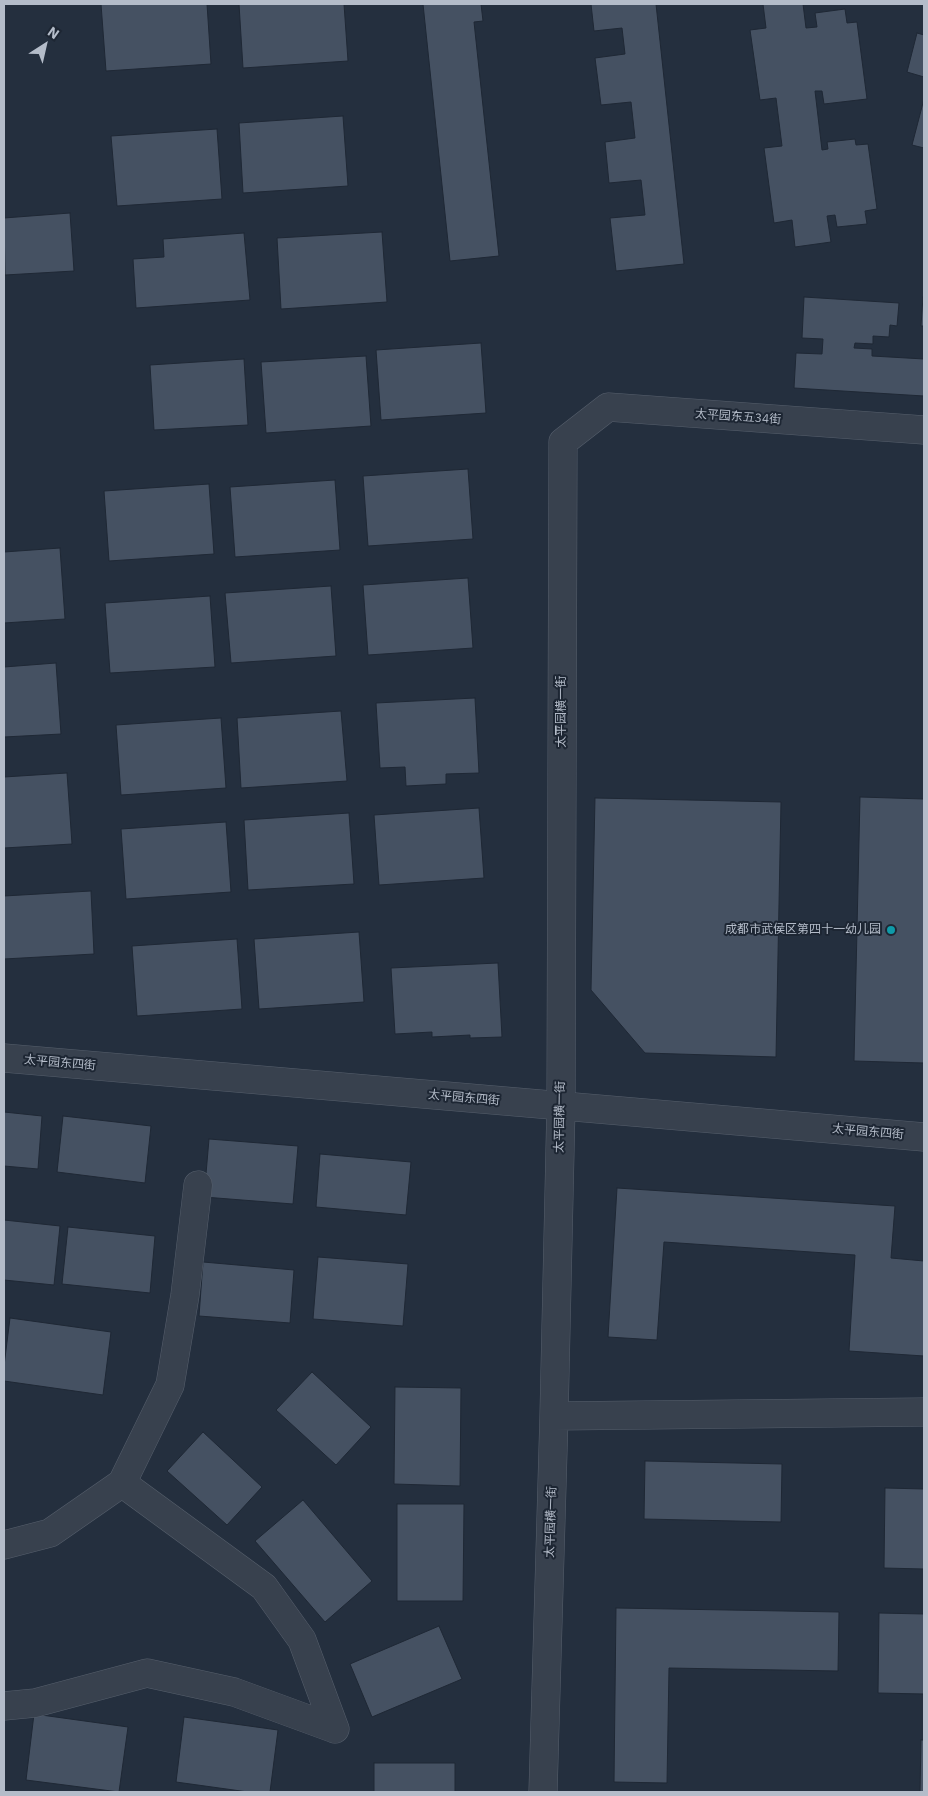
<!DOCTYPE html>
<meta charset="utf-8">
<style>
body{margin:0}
#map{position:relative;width:928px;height:1796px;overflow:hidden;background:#242f3e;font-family:"IBM Plex Sans",sans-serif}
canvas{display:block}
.frame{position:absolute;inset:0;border:5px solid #b4bcc9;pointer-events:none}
.north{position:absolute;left:20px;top:20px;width:50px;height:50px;-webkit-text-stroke:4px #1d2633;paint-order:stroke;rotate:35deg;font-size:14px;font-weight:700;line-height:20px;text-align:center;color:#b4bcc9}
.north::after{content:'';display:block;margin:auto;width:18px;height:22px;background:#b4bcc9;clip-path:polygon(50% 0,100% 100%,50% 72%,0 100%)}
</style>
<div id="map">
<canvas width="928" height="1796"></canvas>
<div class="frame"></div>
<div class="north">N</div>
</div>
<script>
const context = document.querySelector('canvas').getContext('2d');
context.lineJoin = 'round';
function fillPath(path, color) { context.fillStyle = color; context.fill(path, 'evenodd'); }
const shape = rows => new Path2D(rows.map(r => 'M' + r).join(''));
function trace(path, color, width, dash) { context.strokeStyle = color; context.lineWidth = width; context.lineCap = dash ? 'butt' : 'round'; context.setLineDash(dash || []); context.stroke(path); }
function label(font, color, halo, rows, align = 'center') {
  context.font = font + ' "IBM Plex Sans","Noto Sans SC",sans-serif'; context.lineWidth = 4; context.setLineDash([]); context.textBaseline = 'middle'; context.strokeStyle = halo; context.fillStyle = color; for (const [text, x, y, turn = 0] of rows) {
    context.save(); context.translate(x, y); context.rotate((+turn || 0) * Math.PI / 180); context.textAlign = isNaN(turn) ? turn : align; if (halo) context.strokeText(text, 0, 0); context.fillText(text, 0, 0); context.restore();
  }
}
const building = shape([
 [101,4,207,4,211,64,106,71,101,4],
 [239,4,344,4,348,61,243,68,239,4],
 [423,4,481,4,483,21,474,22,499,256,450,261,423,4],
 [591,4,656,4,684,264,616,271,610,218,645,215,641,180,609,183,605,142,635,138,631,102,601,105,595,58,625,54,622,28,594,31,591,4],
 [763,4,803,4,806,28,817,27,815,13,845,9,847,23,857,22,867,99,824,104,822,91,815,91,822,150,828,149,827,142,855,139,856,145,868,144,877,209,865,211,867,224,837,227,835,215,827,216,831,242,795,247,792,220,774,223,764,148,782,146,776,98,760,100,750,30,766,28,763,4],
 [917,33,924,35,924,77,907,72,917,33],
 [924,99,924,148,912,145,924,99],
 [343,116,348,186,243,193,239,123,343,116],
 [217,129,222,199,117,206,111,136,217,129],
 [70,213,74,271,5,275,4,218,70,213],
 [382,232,387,302,281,309,277,238,382,232],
 [244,233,250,300,136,308,133,259,164,257,163,239,244,233],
 [804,297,899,303,897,326,890,325,889,337,873,336,873,344,855,343,854,348,872,349,872,356,924,359,924,396,794,388,796,353,822,354,823,339,802,338,804,297],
 [923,297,924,297,924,326,921,326,923,297],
 [481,343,486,413,381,420,376,350,481,343],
 [366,356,371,426,266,433,261,362,366,356],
 [244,359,248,425,154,430,150,365,244,359],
 [468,469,473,539,368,546,363,476,468,469],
 [335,480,340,550,235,557,230,487,335,480],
 [209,484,214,554,109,561,104,491,209,484],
 [60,548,65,619,4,623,4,552,60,548],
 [468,578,473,648,368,655,363,585,468,578],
 [331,586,336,656,231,663,225,593,331,586],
 [210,596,215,667,110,673,105,603,210,596],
 [56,663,61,734,4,737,4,667,56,663],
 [475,698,479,773,446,774,446,784,406,786,405,767,380,768,376,703,475,698],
 [341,711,347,781,241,788,237,718,341,711],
 [221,718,226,788,121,795,116,725,221,718],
 [67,773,72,844,4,848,4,777,67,773],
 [860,797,924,799,924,1063,854,1061,860,797],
 [595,798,781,802,776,1057,645,1053,591,990,595,798],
 [479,808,484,878,379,885,374,815,479,808],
 [349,813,354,884,248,890,244,820,349,813],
 [226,822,231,892,126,899,121,829,226,822],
 [91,891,94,954,4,959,4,896,91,891],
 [359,932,364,1002,259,1009,254,939,359,932],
 [237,939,242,1009,137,1016,132,946,237,939],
 [498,963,502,1037,470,1038,470,1035,432,1037,432,1032,395,1034,391,968,498,963],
 [4,1112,42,1116,38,1169,4,1166,4,1112],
 [63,1116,151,1126,145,1183,57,1172,63,1116],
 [209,1139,298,1146,293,1204,204,1197,209,1139],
 [320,1154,411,1162,406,1215,316,1207,320,1154],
 [617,1188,895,1206,891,1258,924,1261,924,1356,849,1351,855,1255,664,1242,657,1340,608,1337,617,1188],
 [4,1220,60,1226,54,1285,4,1280,4,1220],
 [68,1227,155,1236,150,1293,62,1284,68,1227],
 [318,1257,408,1264,403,1326,313,1319,318,1257],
 [203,1262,294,1270,290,1323,199,1316,203,1262],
 [10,1318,111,1332,103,1395,4,1381,4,1366,10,1318],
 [312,1372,371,1427,336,1465,276,1410,312,1372],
 [395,1387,461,1388,460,1486,394,1484,395,1387],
 [203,1432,262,1487,227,1525,167,1471,203,1432],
 [645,1461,782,1464,781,1522,644,1519,645,1461],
 [885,1488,924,1489,924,1569,884,1568,885,1488],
 [303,1500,372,1581,325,1622,255,1541,303,1500],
 [397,1504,464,1504,463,1601,397,1601,397,1504],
 [616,1608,839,1612,838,1671,669,1668,667,1783,614,1782,616,1608],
 [879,1613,924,1614,924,1694,878,1693,879,1613],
 [439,1626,462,1679,372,1717,350,1664,439,1626],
 [34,1714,128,1727,119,1792,26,1780,34,1714],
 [184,1717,278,1730,270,1792,248,1792,176,1782,184,1717],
 [921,1740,924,1740,924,1792,920,1792,921,1740],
 [374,1763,455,1763,455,1792,374,1792,374,1763]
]);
fillPath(building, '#455162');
trace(building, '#1f2835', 1);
const minor = shape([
 [4,1058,924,1137],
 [554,1416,924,1412],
 [122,1483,264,1587,302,1640,335,1729],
 [4,1545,50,1533,122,1483,170,1385,185,1295,198,1185],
 [4,1706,35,1703,147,1673,234,1692,335,1729],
 [543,1792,554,1416,561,1106,563,442,608,407,924,430]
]);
trace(minor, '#565f6c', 29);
trace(minor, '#38414e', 28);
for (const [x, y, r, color] of [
 [891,930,5,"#0f9aa8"]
]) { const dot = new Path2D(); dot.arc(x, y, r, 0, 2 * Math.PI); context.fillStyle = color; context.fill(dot); trace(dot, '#1d2633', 2); }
label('12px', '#b4bcc9', '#1d2633', [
 ["太平园东五34街",738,417,4],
 ["太平园横一街",562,712,-90],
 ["太平园东四街",60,1063,5],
 ["太平园东四街",464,1098,5],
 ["太平园横一街",560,1117,-89],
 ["太平园东四街",868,1132,5],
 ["太平园横一街",551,1522,-88]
]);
label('12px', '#b4bcc9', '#1d2633', [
 ["成都市武侯区第四十一幼儿园",881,930]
], 'right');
</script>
